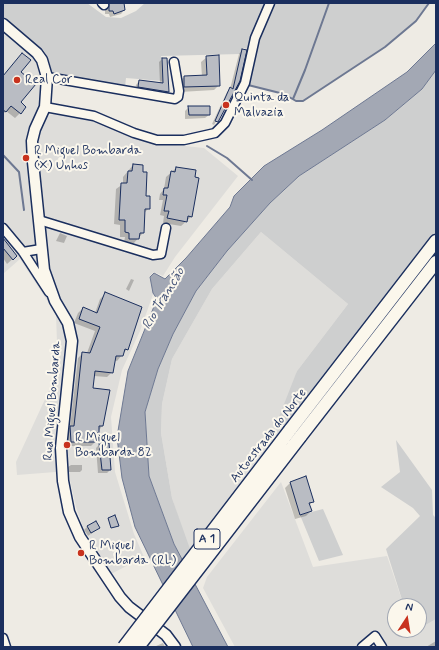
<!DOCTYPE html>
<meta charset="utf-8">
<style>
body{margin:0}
#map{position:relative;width:439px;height:650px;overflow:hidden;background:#eeebe4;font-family:Mynerve,sans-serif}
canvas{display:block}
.frame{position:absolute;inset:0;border:4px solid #1b2f5e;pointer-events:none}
.north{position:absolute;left:387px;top:598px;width:40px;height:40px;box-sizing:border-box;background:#fbf7ec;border:1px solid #a1a7b3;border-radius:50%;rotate:12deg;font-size:11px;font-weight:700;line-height:16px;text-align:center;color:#1b2f5e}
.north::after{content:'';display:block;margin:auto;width:14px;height:18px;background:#c8321e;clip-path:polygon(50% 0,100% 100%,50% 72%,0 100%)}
</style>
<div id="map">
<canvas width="439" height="650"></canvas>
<div class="frame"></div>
<div class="north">N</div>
</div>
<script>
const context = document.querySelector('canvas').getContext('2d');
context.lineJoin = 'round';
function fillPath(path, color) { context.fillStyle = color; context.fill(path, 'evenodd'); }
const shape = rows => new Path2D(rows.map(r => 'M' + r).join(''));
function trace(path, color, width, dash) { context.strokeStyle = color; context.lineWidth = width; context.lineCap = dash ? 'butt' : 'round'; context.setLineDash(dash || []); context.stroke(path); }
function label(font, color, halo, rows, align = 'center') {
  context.font = font + ' Mynerve,sans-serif'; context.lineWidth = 4; context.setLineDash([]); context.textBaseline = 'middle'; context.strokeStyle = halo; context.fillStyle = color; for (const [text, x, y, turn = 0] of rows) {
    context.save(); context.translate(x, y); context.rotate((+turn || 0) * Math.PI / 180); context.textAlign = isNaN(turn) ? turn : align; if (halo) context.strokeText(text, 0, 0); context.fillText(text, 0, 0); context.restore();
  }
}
fillPath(shape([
 [3,30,34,58,42,79,41,96,48,116,53,114,69,115,85,118,146,142,204,148,238,176,175,257,163,276,154,272,150,276,154,290,152,297,140,331,122,370,111,417,115,472,134,534,144,557,111,574,83,527,76,507,68,471,17,475,16,462,58,371,56,314,20,259,3,274],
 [261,232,348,304,297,371,286,426,189,551,172,498,161,433,162,404,172,359,212,289],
 [281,482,313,567,387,556,404,606,395,606,395,630,413,630,414,632,436,619,436,647,235,647,203,588,207,577]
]), '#deddda');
fillPath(shape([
 [3,3,87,3,106,17,121,18,136,11,145,3,266,3,256,23,248,49,242,48,240,54,161,56,162,81,126,78,125,87,52,73,49,61,44,51,36,44,3,20],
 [274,3,429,3,416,21,385,47,303,101,296,101,284,94,248,85,254,52],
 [436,70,436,231,286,426,277,422,297,371,348,304,261,232,212,289,172,359,162,404,161,433,172,498,190,549,182,560,174,544,149,476,145,412,158,369,173,334,196,291,227,251,270,203,299,176,385,120,422,89],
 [396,440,432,490,433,515,436,518,436,619,419,629,419,606,404,606,386,549,420,516,413,508,381,487,400,472],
 [323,509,343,555,319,561,300,515]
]), '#cecfcf');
const water = shape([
 [436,43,436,70,422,89,385,120,299,176,270,203,227,251,196,291,173,334,158,369,145,412,149,476,174,544,228,647,193,647,135,527,122,478,117,437,128,371,157,299,153,293,150,277,154,273,165,279,186,258,230,207,234,196,264,166,322,130,407,72,436,43]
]);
fillPath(water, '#a3a8b4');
trace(water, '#6d7892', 1);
fillPath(shape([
 [102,3,124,3,124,10,121,14,110,17,109,14,105,14,105,5],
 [242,50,239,81,214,125,212,124,227,92,230,89,239,54],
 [207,57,219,85,214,90,180,92,179,82,184,77,202,77,201,62],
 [162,59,168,91,165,94,135,90,136,85,139,81,160,84,159,62],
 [20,72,20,113,15,118,6,111,3,114,3,76],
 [189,107,209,115,205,118,185,119,185,111],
 [133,165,149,208,144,213,143,233,133,244,124,243,125,237,120,237,120,225,114,224,116,189,123,184,123,177],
 [176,168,191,217,181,226,163,223,164,216,160,215,163,200,159,200,160,194,164,189,166,177],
 [60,233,67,236,64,243,56,241],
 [3,239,16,256,7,264,3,258],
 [131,279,134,280,129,291,126,289],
 [105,294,127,349,117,361,114,360,112,372,107,377,94,376,92,389,102,426,96,435,96,441,91,446,66,446,65,432,70,427,78,358,83,353,87,353,95,331,74,323,78,313,83,308,95,313,100,299],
 [100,444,110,470,107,473,98,473,96,448],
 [71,465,82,465,82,470,80,472,68,472,68,467],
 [290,483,313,501,309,506,311,511,306,516,295,519,285,488],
 [88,526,99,528,88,536,84,530],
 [436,641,436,647,426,647],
 [163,643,165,647,155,647,156,646]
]), '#0003');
trace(shape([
 [248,85,284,94,296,101,303,101,385,47,416,21,429,3],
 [293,99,305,70,329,3],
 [207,146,227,158,252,180],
 [3,155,19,172,24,210]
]), '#6d7892', 2);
const building = shape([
 [109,3,124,3,125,10,114,14,113,11,109,11,109,3],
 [242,49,247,50,240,81,218,122,215,121,230,87,233,89,242,49],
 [22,53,31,60,21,72,36,84,21,102,26,107,21,114,11,106,6,112,3,110,3,76,22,53],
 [219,55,220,86,184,87,184,76,207,75,206,56,219,55],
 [162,58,167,58,169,92,138,87,139,80,163,83,162,58],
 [188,106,210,106,210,115,189,115,188,106],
 [133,164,143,165,143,172,147,172,146,196,150,196,150,209,145,209,144,233,140,233,139,239,129,239,129,233,125,232,125,220,119,220,121,183,127,183,128,171,132,171,133,164],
 [176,167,196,170,195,177,199,178,192,217,188,216,187,222,167,218,169,211,164,211,167,195,163,195,164,188,168,188,171,171,175,172,176,167],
 [3,238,17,256,13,260,3,248,3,238],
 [105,292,142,307,128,350,125,349,123,356,116,356,113,373,95,371,93,388,110,390,103,426,99,426,99,433,97,433,97,442,71,442,70,426,74,426,82,352,90,353,100,327,79,319,83,307,97,313,105,292],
 [99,443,109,443,111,470,102,470,99,443],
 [306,476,314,502,309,503,312,511,300,515,290,482,306,476],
 [115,515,119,526,111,528,108,518,115,515],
 [96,521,100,528,91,533,87,526,96,521]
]);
fillPath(building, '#b9bcc3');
trace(building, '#1b2f5e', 1);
const minor = shape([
 [102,3,104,5],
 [47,77,175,99,178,97,179,91,174,62],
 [45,107,94,116,134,133,157,140,184,140,215,133,225,123,245,83,255,38,270,3],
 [39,220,153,255,161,254,166,228],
 [3,228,23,252,49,292],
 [23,252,41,249],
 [3,638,6,647],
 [362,647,375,636,382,647]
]);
const major = shape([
 [3,24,37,53,42,60,47,77,45,107,35,129,32,141,33,162,44,270,55,301,68,323,72,341,61,448,63,481,69,512,80,537,120,597,129,607,166,635,175,647]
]);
const highway = shape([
 [290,430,436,241],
 [300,437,436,262]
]);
trace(minor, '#1b2f5e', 11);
trace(major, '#1b2f5e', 13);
trace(highway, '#1b2f5e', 15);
trace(minor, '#fbf7ec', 8);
trace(major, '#fbf7ec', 10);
trace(highway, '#fbf7ec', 12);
const highwayBridge = shape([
 [124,647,290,430],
 [138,647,300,437]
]);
trace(highwayBridge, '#1b2f5e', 15, []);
trace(highwayBridge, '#fbf7ec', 12);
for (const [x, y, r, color] of [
 [17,80,4,"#c8321e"],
 [226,105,4,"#c8321e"],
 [26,158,4,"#c8321e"],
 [67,445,4,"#c8321e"],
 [81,553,4,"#c8321e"]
]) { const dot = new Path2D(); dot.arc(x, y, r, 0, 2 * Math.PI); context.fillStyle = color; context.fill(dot); trace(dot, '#fbf7ec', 1.5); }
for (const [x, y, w] of [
 [207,539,26]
]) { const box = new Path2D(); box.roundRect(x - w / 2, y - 10, w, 20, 3); context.fillStyle = '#fbf7ec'; context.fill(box); trace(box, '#1b2f5e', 1); }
label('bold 12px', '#1b2f5e', null, [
 ["A 1",207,539]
]);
label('13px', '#1b2f5e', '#fbf7ec', [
 ["Real Cor",25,80],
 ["Quinta da",234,98],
 ["Malvazia",234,113],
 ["R Miguel Bombarda",34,151],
 ["(X) Unhos",34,166],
 ["R Miguel",75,438],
 ["Bombarda 82",75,453],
 ["R Miguel",89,546],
 ["Bombarda (RL)",89,561]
], 'left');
label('13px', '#1b2f5e', '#fbf7ec', [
 ["Rua Miguel Bombarda",53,401,-86],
 ["Autoestrada do Norte",269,436,-52]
]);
label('italic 14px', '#445378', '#fbf7ec', [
 ["Rio Trancão",164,299,-59]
]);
</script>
